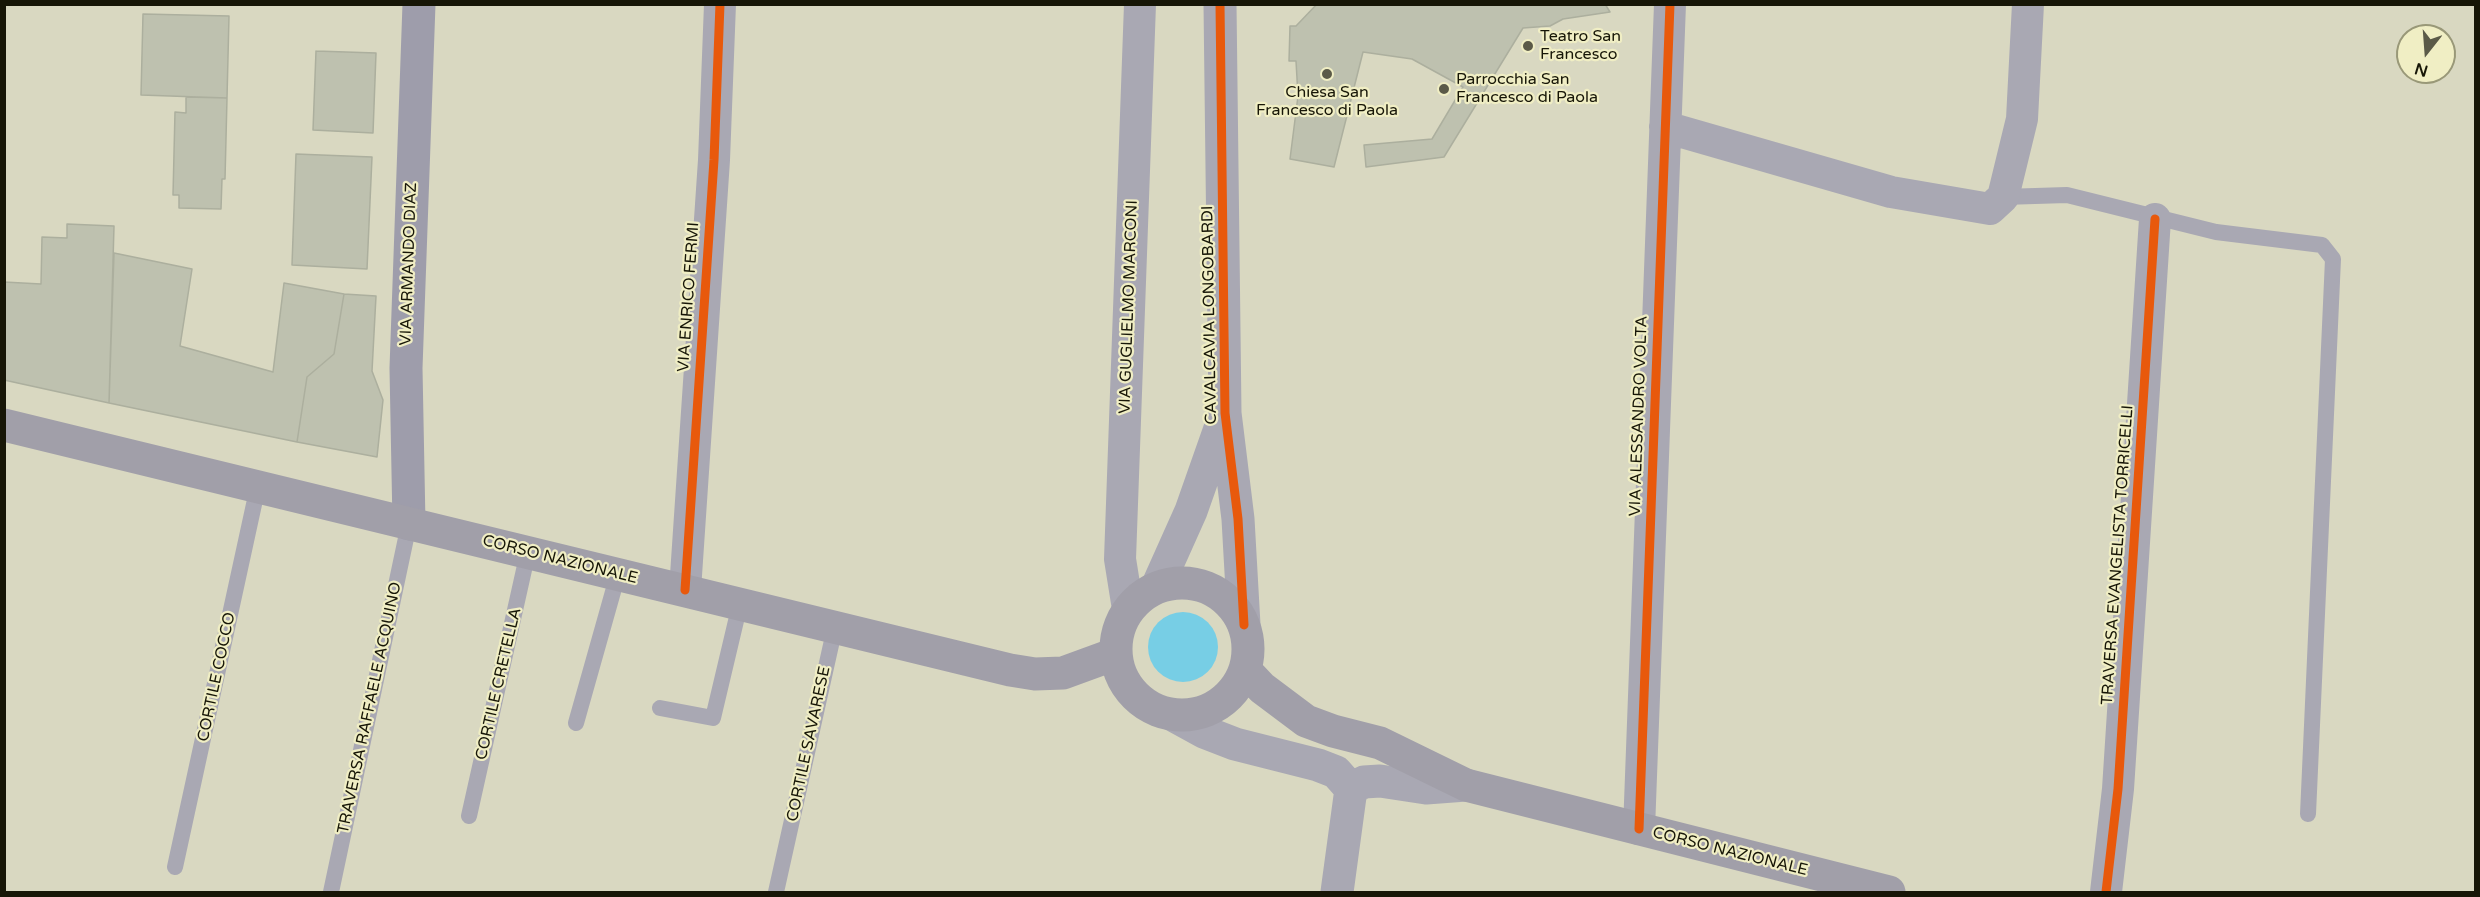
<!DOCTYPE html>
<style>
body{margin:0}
#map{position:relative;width:2480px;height:897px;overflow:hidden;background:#d9d8c1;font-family:"Varela Round",sans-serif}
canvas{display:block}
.frame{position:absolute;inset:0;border:6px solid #171607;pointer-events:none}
.north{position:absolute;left:2396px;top:24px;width:60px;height:60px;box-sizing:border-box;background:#f0eec4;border:2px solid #999878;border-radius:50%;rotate:197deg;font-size:16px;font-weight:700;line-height:24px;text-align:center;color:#171607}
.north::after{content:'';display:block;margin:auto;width:21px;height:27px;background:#5b5a48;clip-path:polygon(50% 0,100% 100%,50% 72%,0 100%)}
</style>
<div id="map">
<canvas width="2480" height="897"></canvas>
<div class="frame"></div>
<div class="north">N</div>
</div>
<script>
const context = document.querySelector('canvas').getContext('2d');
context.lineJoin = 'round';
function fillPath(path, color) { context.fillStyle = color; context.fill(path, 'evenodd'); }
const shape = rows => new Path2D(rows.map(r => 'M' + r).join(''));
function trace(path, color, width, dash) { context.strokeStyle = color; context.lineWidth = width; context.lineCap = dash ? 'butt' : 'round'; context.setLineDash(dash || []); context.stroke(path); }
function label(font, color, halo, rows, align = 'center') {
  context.font = font + ' "Varela Round",sans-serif'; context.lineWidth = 4.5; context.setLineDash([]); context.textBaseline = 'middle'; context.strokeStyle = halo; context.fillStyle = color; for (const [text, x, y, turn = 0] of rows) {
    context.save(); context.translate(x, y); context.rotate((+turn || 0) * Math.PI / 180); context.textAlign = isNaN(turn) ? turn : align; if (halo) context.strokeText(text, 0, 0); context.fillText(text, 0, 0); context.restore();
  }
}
fillPath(shape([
 '1148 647a35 35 0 1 1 70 0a35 35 0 1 1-70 0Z'
]), '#77cee5');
const building = shape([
 [1317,4,1605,4,1610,12,1563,19,1550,26,1523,28,1444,157,1366,167,1364,145,1432,139,1463,87,1412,59,1363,52,1334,167,1290,159,1298,96,1296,61,1289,61,1290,26,1296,26,1317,4],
 [143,14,229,16,227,98,141,95,143,14],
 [316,51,376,53,373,133,313,130,316,51],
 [186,97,227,98,225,179,222,179,221,209,179,208,179,195,173,195,175,112,186,113,186,97],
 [296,154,372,157,367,269,292,265,296,154],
 [67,224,114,226,109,403,4,380,4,282,41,284,42,237,67,238,67,224],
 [114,253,192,269,180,346,273,372,284,283,344,294,334,354,307,377,297,442,109,403,114,253],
 [344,294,376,296,372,371,383,400,377,457,297,442,307,377,334,354,344,294]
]);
fillPath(building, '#bec1af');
trace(building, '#acaf9e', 1.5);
trace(shape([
 [2003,197,2067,195,2216,232,2322,245,2333,259,2308,814],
 [660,708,713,718,740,604],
 [576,723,618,574],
 [469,816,528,552],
 [175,867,258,486],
 [331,892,409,524],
 [776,892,835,627]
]), '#a9a8b3', 16);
trace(shape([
 [1665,127,1891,192,1990,209,2003,197,2022,119,2028,4],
 [685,590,714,160,720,4],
 [1128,609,1120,559,1140,4],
 [1639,829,1670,4],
 [2106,892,2118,789,2155,219]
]), '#a9a8b3', 32);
trace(shape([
 [1220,4,1225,413,1238,519,1244,625],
 [1157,587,1191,511,1223,420],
 [1173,715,1204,732,1235,744,1318,765,1336,772,1351,789],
 [1351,789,1364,782,1380,781,1426,788,1466,785],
 [1337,892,1351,789]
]), '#a9a8b3', 33);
trace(shape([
 [409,524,406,368,419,4]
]), '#9e9dab', 33);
trace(shape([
 [4,425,1010,670,1035,674,1063,673,1115,654],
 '1116 649a66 66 0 1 1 132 0a66 66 0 1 1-132 0Z',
 [1245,670,1262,688,1306,721,1333,731,1380,743,1466,785,1889,892]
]), '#a19fa9', 33);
trace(shape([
 [1220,4,1225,413,1238,519,1244,625],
 [685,590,714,160,720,4],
 [1639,829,1670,4],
 [2106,892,2118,789,2155,219]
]), '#e8590c', 9);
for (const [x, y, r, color] of [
 [1528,46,6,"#5b5a48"],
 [1327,74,6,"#5b5a48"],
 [1444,89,6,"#5b5a48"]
]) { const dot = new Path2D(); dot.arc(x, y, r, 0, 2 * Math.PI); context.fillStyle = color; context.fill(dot); trace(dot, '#f0eec4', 2); }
label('16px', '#171607', '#f0eec4', [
 ["Teatro San",1540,37],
 ["Francesco",1540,55],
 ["Parrocchia San",1456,80],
 ["Francesco di Paola",1456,98],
 ["Chiesa San",1327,93,"center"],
 ["Francesco di Paola",1327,111,"center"]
], 'left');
label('16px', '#171607', '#f0eec4', [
 ["VIA ARMANDO DIAZ",409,264,-88],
 ["VIA ENRICO FERMI",689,297,-86],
 ["VIA GUGLIELMO MARCONI",1129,307,-88],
 ["CAVALCAVIA LONGOBARDI",1210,315,-91],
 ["VIA ALESSANDRO VOLTA",1639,416,-88],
 ["TRAVERSA EVANGELISTA TORRICELLI",2118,555,-86],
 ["CORSO NAZIONALE",560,560,14],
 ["CORTILE COCCO",217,677,-78],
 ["CORTILE CRETELLA",499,684,-77],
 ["TRAVERSA RAFFAELE ACQUINO",370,708,-78],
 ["CORTILE SAVARESE",809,744,-78],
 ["CORSO NAZIONALE",1730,852,14]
]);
</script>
